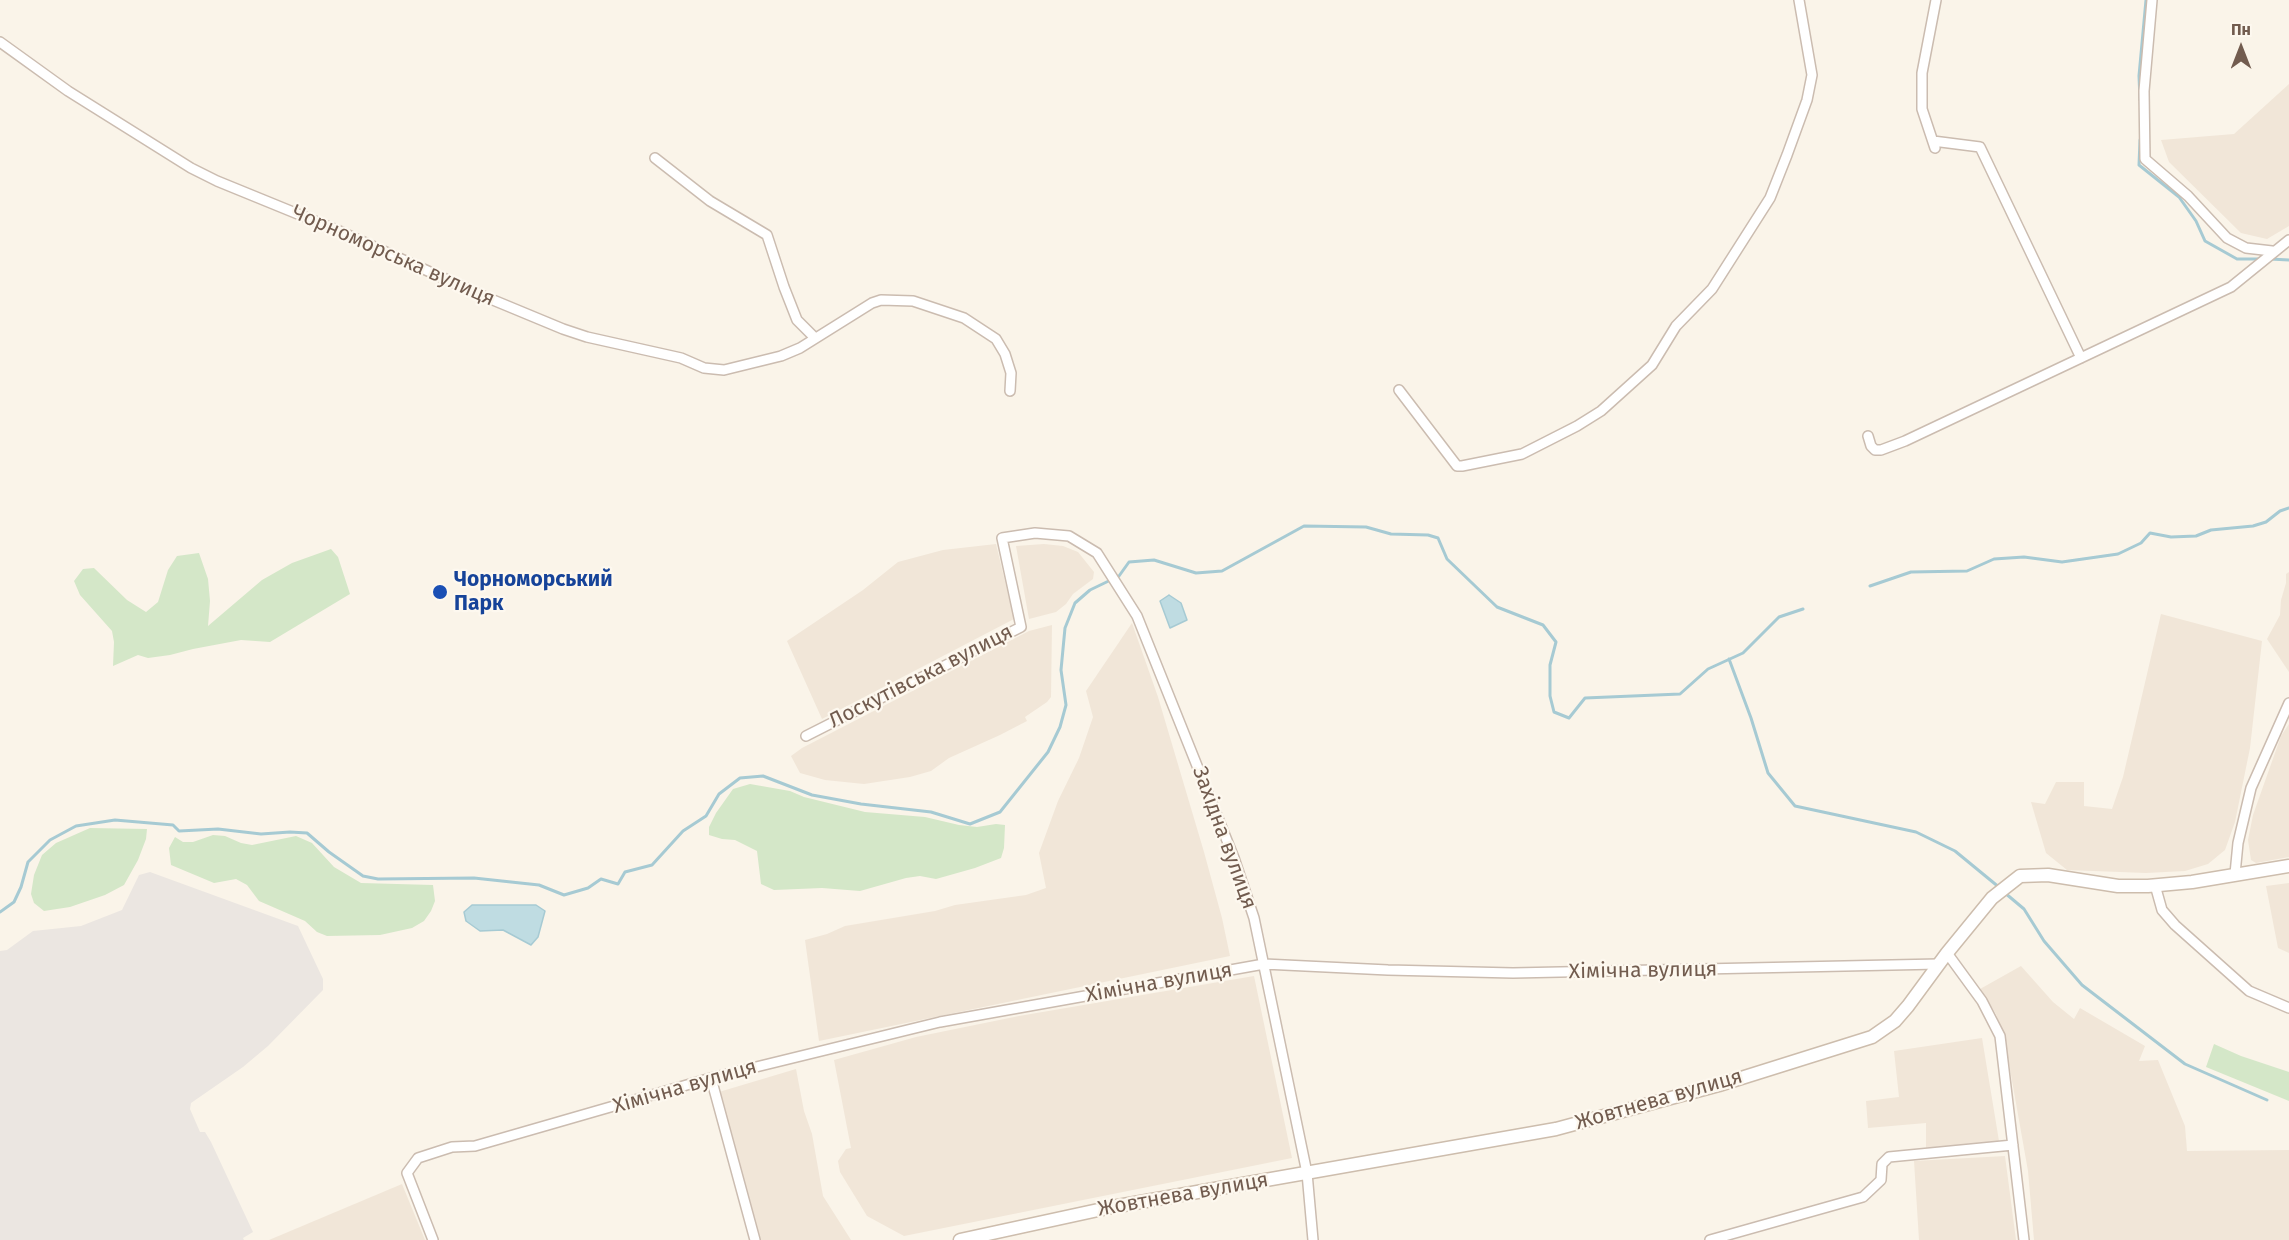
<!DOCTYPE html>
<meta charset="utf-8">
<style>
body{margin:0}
#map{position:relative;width:2289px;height:1240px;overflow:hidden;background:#faf4e9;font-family:"Fira Sans",sans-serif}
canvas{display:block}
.north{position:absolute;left:2211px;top:18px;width:60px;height:60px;-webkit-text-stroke:4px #fdf8ef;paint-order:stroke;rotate:0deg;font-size:16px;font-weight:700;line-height:24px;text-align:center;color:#725c4f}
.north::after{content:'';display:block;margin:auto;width:21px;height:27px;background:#725c4f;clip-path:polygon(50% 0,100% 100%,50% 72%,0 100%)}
</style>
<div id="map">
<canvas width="2289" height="1240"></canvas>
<div class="north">Пн</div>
</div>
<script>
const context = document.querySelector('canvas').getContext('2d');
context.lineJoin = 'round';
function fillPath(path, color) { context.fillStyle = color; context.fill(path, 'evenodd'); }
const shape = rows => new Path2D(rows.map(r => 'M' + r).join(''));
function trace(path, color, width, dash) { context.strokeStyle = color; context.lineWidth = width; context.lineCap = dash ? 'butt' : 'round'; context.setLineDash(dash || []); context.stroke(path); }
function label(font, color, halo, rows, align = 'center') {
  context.font = font + ' "Fira Sans",sans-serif'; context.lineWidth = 4.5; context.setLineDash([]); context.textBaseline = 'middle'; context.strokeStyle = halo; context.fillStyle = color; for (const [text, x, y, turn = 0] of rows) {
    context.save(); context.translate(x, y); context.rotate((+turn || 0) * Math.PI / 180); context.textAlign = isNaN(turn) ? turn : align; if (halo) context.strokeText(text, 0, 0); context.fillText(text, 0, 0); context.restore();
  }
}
fillPath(shape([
 [2289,84,2289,226,2267,239,2241,233,2169,162,2161,140,2234,134],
 [996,544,1014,619,822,719,787,641,863,590,898,562,943,550],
 [1044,544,1063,546,1078,552,1094,572,1093,579,1073,594,1066,604,1056,612,1029,619,1016,546],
 [2289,572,2289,672,2267,639,2280,615,2281,600,2286,583,2286,574],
 [2161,614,2262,641,2250,748,2235,822,2225,850,2208,864,2185,871,2146,873,2067,870,2046,853,2031,802,2045,804,2056,782,2084,782,2084,806,2112,809,2123,777],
 [1132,623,1158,697,1204,852,1222,918,1230,956,819,1041,805,940,827,934,845,926,935,911,955,905,1026,895,1046,888,1039,853,1058,801,1079,758,1093,717,1086,691],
 [1052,625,1051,697,1047,702,1025,717,1027,721,1000,735,949,758,931,771,910,777,864,784,825,780,800,773,791,756,802,748,1029,631],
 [2289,724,2289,857,2256,863,2251,860,2248,840,2253,815,2281,736],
 [2289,883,2289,953,2278,948,2266,886],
 [2021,966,2053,1002,2074,1019,2080,1008,2145,1046,2139,1061,2158,1060,2185,1126,2187,1151,2289,1150,2289,1240,2034,1240,2028,1171,2005,1041,1996,1014,1980,989],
 [1254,976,1292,1158,904,1236,867,1216,840,1172,838,1161,846,1149,851,1148,834,1060,916,1037,1019,1016],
 [1982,1038,1999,1141,1926,1148,1926,1123,1868,1128,1866,1101,1899,1097,1894,1051],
 [796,1069,804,1111,812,1134,823,1196,851,1240,759,1240,719,1092],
 [2005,1156,2016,1240,1919,1240,1914,1161],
 [402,1184,425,1240,269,1240]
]), '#f1e6d8');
fillPath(shape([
 [150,872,298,926,323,979,323,990,268,1046,243,1067,191,1103,190,1109,200,1132,205,1132,211,1142,253,1232,243,1238,244,1240,0,1240,0,951,7,950,33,931,81,926,122,910,139,875]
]), '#ebe6e1');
fillPath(shape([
 [331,549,338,557,350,594,270,642,241,640,193,649,170,655,148,658,138,655,113,666,114,642,112,631,80,595,74,581,83,569,94,568,127,600,146,612,158,602,168,570,177,556,199,553,208,579,210,601,208,626,262,580,292,563],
 [750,784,790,791,804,797,865,812,925,817,959,825,977,827,996,824,1005,825,1004,848,1001,858,975,868,936,879,920,876,906,878,860,891,822,888,774,890,761,884,757,851,735,840,722,839,709,835,709,827,716,813,733,789],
 [90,828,147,829,146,839,138,860,124,885,105,895,70,907,44,911,34,903,31,894,34,875,42,855,56,843],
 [213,835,225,836,241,843,252,845,296,836,312,843,334,867,361,883,433,885,435,901,431,911,424,921,412,928,380,935,327,936,317,932,305,921,259,901,247,885,236,879,214,883,171,865,169,848,175,837,183,842,193,842],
 [2214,1044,2241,1056,2289,1072,2289,1101,2206,1067]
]), '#d4e7c8');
const water = shape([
 [1169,595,1181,603,1187,620,1170,628,1160,601,1169,595],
 [472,905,536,905,545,911,538,937,531,945,503,930,480,931,466,921,464,912,472,905]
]);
fillPath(water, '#bfdce2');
trace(water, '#a6cad3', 1.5);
trace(shape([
 [2140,100,2139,76,2146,0],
 [2140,140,2139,165,2179,197,2196,221,2205,241,2237,259,2260,259],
 [2270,259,2289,260],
 [1870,586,1911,572,1967,571,1994,559,2024,557,2062,562,2118,554,2141,543,2150,533,2171,537,2196,536,2211,530,2253,526,2266,522,2280,511,2289,508],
 [1729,659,1751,718,1768,773,1795,806,1916,832,1955,851,2000,888],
 [2005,893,2024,909,2044,941,2082,985,2185,1064,2267,1100],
 [0,912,14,902,21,887,28,862,50,840,76,826,115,820,173,825,179,831,218,829,261,834,290,832,307,833,329,852,363,876,378,879,474,878,511,882,539,885,564,895,588,888,601,879,618,884,625,872,652,865,683,831,706,816,719,794,740,778,763,776,812,795,861,804,931,812,970,824,1000,812,1048,752,1060,727,1066,705,1061,670,1065,628,1075,603,1090,590,1119,576,1129,562,1154,560,1196,573,1222,571,1304,526,1366,527,1391,534,1428,535,1438,538,1447,559,1497,607,1543,625,1556,642,1550,665,1550,696,1554,712,1569,718,1585,698,1680,694,1708,669,1743,653,1779,617,1803,609]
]), '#a6cad3', 3);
const street = shape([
 [2152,0,2144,91,2145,159,2188,196,2227,238,2246,248,2272,251],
 [0,42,68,91,191,168,217,181,337,230,481,295,563,329,587,337,681,358,704,368,724,370,781,356,800,348,872,303,881,300,913,301,964,318,996,339,1005,354,1011,373,1010,391],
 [1933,141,1980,147,2081,358],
 [1935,148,1922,109,1922,73,1936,0],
 [655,158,710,201,767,235,784,287,797,320,815,338],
 [1399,390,1457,466,1462,466,1522,454,1577,426,1601,411,1652,365,1676,326,1712,289,1770,198,1787,155,1807,100,1812,75,1799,0],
 [1868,436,1871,446,1875,450,1881,450,1905,441,2231,287,2289,240],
 [806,736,1021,627,1002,538,1035,533,1069,536,1097,553,1137,616,1234,858,1254,918,1307,1173,1313,1240],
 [2235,874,2238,843,2251,788,2289,703],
 [2155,885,2162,910,2175,925,2249,991,2289,1008],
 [1947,953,1982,1001,2000,1036,2024,1240],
 [711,1078,755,1240],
 [433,1240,407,1173,418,1158,452,1147,475,1146,711,1078,940,1022,1264,964,1388,970,1513,973,1939,964],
 [1710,1240,1863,1197,1881,1180,1882,1164,1889,1157,2013,1145]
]);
const secondary = shape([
 [960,1240,1112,1207,1556,1129,1719,1085,1872,1037,1895,1021,1908,1006,1947,953,1992,898,2020,876,2048,875,2118,886,2148,886,2192,882,2289,866]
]);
trace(street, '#cbbcb0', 12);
trace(secondary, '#cdbdad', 15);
trace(street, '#fff', 9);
trace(secondary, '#fff', 12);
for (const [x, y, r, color] of [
 [440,592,8,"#1a4fb4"]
]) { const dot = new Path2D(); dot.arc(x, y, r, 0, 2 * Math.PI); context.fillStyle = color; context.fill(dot); trace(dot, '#fdf8ef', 2); }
label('21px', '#725c4f', '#fdf8ef', [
 ["Чорноморська вулиця",393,256,24],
 ["Лоскутівська вулиця",921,677,-27],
 ["Західна вулиця",1224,838,70],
 ["Хімічна вулиця",1643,971,-1],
 ["Хімічна вулиця",1159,983,-10],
 ["Хімічна вулиця",685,1087,-16],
 ["Жовтнева вулиця",1659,1100,-16],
 ["Жовтнева вулиця",1183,1195,-10]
]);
label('bold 21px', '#164399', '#fdf8ef', [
 ["Чорноморський",454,580],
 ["Парк",454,604]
], 'left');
</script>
